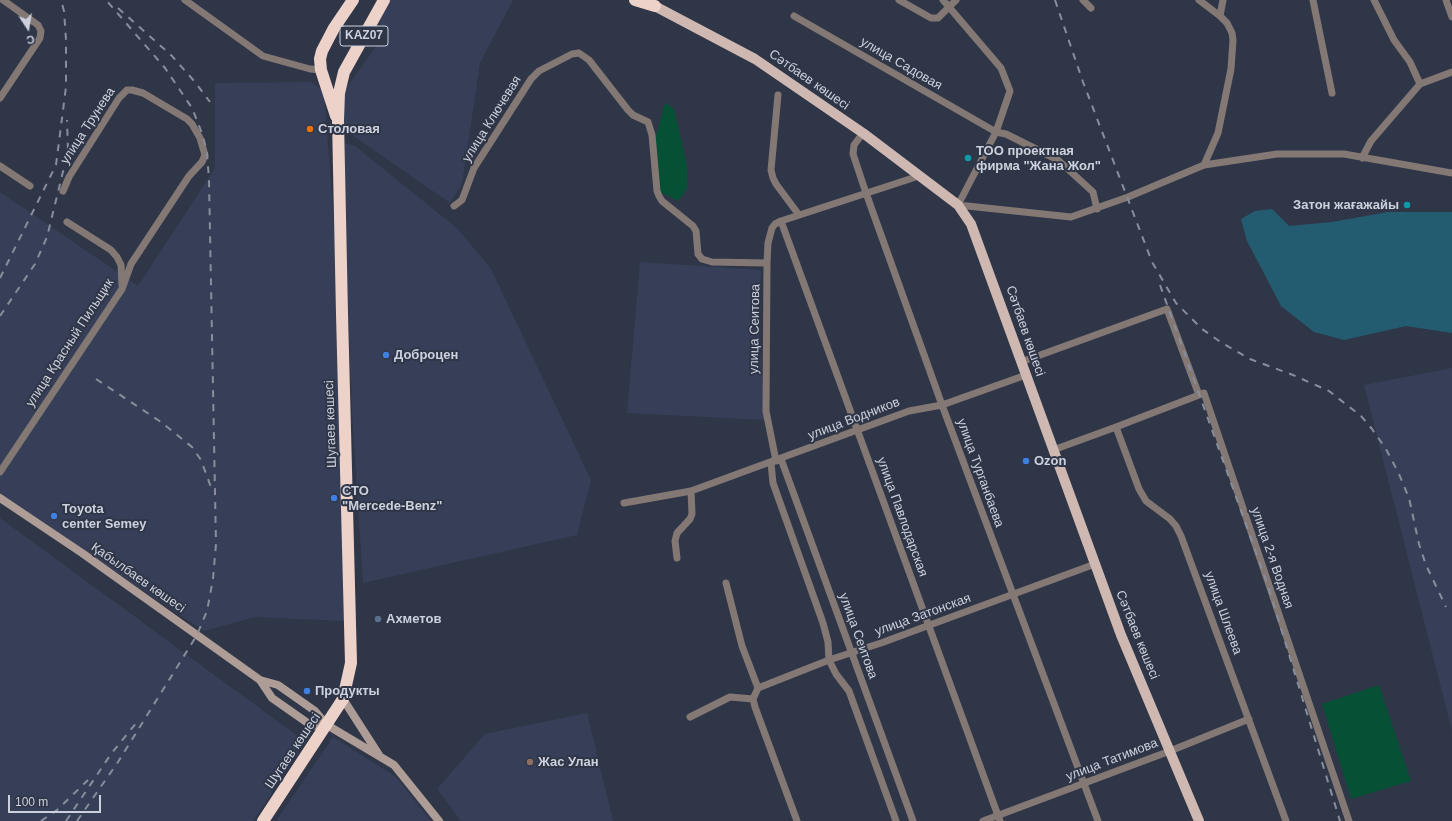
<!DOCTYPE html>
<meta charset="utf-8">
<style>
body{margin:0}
#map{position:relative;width:1452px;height:821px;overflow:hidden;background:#2f3648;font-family:Arial,sans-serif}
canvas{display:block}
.north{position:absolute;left:8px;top:8px;width:40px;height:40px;-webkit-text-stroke:3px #2f3648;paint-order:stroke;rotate:168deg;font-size:11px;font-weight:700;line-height:16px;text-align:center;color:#cdd1dd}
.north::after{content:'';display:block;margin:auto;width:14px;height:18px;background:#cdd1dd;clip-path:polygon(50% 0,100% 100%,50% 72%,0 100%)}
.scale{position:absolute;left:8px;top:795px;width:93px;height:18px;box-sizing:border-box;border:2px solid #cdd1dd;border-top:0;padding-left:5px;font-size:12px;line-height:14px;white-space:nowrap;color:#cdd1dd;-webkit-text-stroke:3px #2f3648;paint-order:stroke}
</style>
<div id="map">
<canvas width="1452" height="821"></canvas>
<div class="north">С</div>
<div class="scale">100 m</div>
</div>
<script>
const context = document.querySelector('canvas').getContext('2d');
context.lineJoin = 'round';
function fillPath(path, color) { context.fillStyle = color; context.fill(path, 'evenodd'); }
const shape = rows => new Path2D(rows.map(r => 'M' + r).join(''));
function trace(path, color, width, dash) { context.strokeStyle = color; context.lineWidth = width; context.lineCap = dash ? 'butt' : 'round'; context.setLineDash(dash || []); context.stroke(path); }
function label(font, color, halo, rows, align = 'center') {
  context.font = font + ' Arial,sans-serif'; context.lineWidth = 4; context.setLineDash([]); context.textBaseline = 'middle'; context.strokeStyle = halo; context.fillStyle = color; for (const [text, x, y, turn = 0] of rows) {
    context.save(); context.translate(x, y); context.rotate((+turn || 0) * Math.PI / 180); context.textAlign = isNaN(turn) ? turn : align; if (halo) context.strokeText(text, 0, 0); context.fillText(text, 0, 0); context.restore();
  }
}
fillPath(shape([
 [390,0,513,0,480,63,462,184,450,203,342,128,345,90,388,30,378,22],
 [311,82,324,91,333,212,344,385,345,621,255,617,204,631,0,494,0,192,138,286,215,168,215,83],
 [345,143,355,146,458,229,491,269,591,480,577,535,363,583,352,413,344,209],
 [640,262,761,270,758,318,765,420,627,413],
 [1452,368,1452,731,1364,385],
 [0,518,306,742,253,821,0,821],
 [587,713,613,821,461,821,437,789,485,734],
 [333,737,396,777,431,821,276,821]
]), '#373f58');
fillPath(shape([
 [665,103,674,109,687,166,687,189,678,201,660,192,654,143],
 [1379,685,1411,781,1351,799,1322,704]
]), '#065135');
fillPath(shape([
 [1272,209,1289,226,1332,222,1388,212,1452,212,1452,333,1406,326,1344,340,1314,332,1281,306,1247,241,1241,219,1255,211]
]), '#235c70');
trace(shape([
 [185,0,263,56,310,69,321,70],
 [899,0,931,18,938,18,956,0],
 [943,0,1001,68,1010,91,996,132,958,205,1071,217,1128,197,1204,165,1277,154,1344,154,1452,173],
 [1083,0,1091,8],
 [1199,0,1220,16,1227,23,1232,33,1233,40,1231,69,1218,133,1204,165],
 [1313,0,1316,15,1332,93],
 [1374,0,1394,40,1410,62,1420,84],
 [1446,0,1452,17],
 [794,16,996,132,1006,134,1058,160,1093,192,1097,209],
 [1220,16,1223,0],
 [778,95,771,170,773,178,776,184,799,215],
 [0,98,40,38,41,31,38,25,3,0],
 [863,133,854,145,853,154,866,193,942,405,1098,821],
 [1362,158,1371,141,1420,84,1452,72],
 [0,166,30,186],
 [454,206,462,200,474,168,531,79,539,71,572,54,579,53,589,60,628,110,633,115,648,122,652,135,657,191,659,196,662,201,693,226,696,231,698,254,702,259,712,262,767,263],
 [781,221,1000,821],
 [67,222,111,250,117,257,121,265,122,285],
 [1021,362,1167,309,1199,395,1204,393,1349,821],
 [1116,427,1139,489,1146,501,1170,519,1176,526,1181,536,1286,821],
 [1053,450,1116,427,1199,395],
 [781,459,913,821],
 [776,461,766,411,767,263,768,243,772,228,775,224,781,221,919,176],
 [771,463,773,483,823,623,828,642,829,660,836,674,849,691,896,821],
 [0,472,122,289,131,264,189,176,202,162,205,155,200,138,192,124,187,119,143,93,132,90,127,90,119,98,69,177,63,191],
 [624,503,691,491,909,411,942,405,1026,375],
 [677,558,675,541,677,533,690,519,692,514,691,491],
 [726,583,742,646,758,688,753,699,755,707,797,821],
 [758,688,829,660,881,643,1095,564],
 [690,717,730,697,753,699],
 [983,821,1170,751,1249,719]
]), '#837874', 7);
trace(shape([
 [0,498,82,553,260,680,278,685,315,711,327,725,394,765,439,821],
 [260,680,272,698,312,726,327,725],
 [343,699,379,755]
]), '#ae9c96', 8);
trace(shape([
 [649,3,755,59,863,133,958,205,971,224,1121,635,1199,821]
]), '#cfb8b1', 10);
trace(shape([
 [635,0,655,6],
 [336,116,321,70,320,59,322,51,334,28,353,0],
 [263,821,343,699,351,663,342,314,338,120,339,93,344,72,384,0]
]), '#edd2c9', 12);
trace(shape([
 [1055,0,1083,82,1152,262,1176,303,1202,329,1222,343,1250,359,1293,375,1329,391,1361,416,1372,429,1386,449,1399,474,1409,498,1419,544,1426,565,1446,607],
 [118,8,172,56,195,82,210,102],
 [0,278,56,165,66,87,66,40,64,11,61,0],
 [1160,285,1268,586,1340,821],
 [0,316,35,264,47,237,68,151,67,120],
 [96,379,161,422,192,447,201,460,212,490],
 [41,821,57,810,88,780],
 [66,821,111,754,137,722],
 [77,821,118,762,197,635,207,611,213,579,216,544,209,180,207,153,203,136,192,108,165,68,106,0]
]), '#898e9c', 2, [7, 7]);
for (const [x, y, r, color] of [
 [310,129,4,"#e8710a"],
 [968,158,4,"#0f9aa8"],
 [1407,205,4,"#0f9aa8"],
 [386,355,4,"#3f7fe0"],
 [1026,461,4,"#3f7fe0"],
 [334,498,4,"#3f7fe0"],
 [54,516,4,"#3f7fe0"],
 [378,619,4,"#5c6f8a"],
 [307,691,4,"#3f7fe0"],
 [530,762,4,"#8d6e63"]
]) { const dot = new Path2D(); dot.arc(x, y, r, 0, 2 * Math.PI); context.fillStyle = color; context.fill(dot); trace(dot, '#2f3648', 1.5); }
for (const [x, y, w] of [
 [364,36,48]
]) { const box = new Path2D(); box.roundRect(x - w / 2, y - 10, w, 20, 3); context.fillStyle = '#2f3648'; context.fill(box); trace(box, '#cdd1dd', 1); }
label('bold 12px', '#cdd1dd', null, [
 ["KAZ07",364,36]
]);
label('13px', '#cdd1dd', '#2f3648', [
 ["улица Садовая",901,64,30],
 ["Сәтбаев көшесі",809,80,35],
 ["улица Ключевая",492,119,-58],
 ["улица Трунева",88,126,-57],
 ["улица Сеитова",755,329,-89],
 ["Сәтбаев көшесі",1025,331,71],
 ["улица Красный Пильщик",70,343,-57],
 ["улица Водников",854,419,-21],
 ["Шугаев көшесі",331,424,-92],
 ["улица Турганбаева",980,473,70],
 ["улица Павлодарская",902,517,70],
 ["улица 2-я Водная",1272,558,71],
 ["Қабылбаев көшесі",138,578,35],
 ["улица Шлеева",1223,613,70],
 ["улица Затонская",923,615,-20],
 ["Сәтбаев көшесі",1137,635,68],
 ["улица Сеитова",858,636,70],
 ["Шугаев көшесі",293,751,-56],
 ["улица Татимова",1112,760,-21]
]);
label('bold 13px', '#cdd1dd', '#2f3648', [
 ["Столовая",318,129],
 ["ТОО проектная",976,151],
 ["фирма \"Жана Жол\"",976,166],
 ["Затон жағажайы",1399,205,"right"],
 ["Доброцен",394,355],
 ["Ozon",1034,461],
 ["СТО",342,491],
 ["\"Mercede-Benz\"",342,506],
 ["Toyota",62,509],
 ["center Semey",62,524],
 ["Ахметов",386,619],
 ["Продукты",315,691],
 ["Жас Улан",538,762]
], 'left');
</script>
